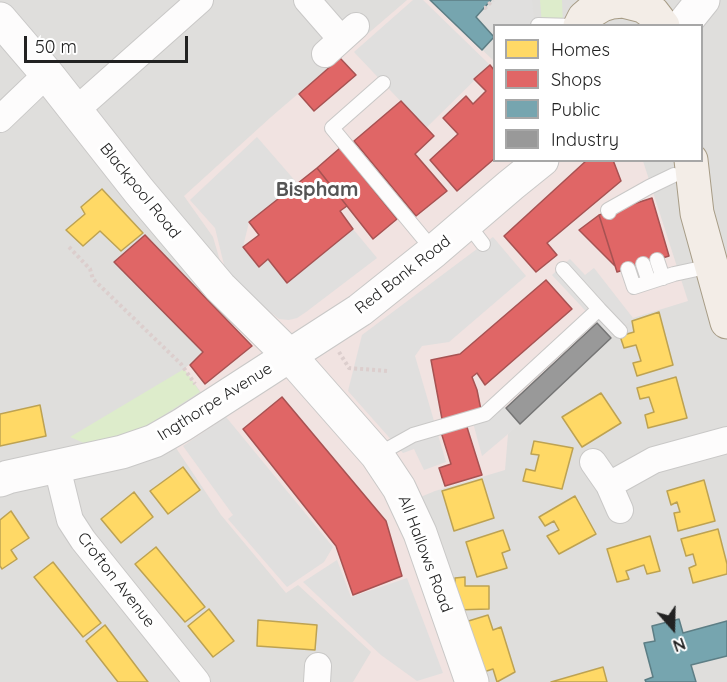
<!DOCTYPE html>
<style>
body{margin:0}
#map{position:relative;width:727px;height:682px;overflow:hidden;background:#f0eeeb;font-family:Quicksand,sans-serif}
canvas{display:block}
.legend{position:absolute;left:493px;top:24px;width:210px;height:138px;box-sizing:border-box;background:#fff;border:2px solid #a7a7a7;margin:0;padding:8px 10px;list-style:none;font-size:18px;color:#222}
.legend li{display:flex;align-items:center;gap:12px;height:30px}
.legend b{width:30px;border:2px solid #a7a7a7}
.north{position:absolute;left:643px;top:598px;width:60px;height:60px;-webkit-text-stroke:4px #fff;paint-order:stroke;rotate:160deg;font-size:16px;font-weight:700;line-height:24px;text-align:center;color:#222}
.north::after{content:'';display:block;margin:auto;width:21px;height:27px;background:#222;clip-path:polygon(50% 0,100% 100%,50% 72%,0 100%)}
.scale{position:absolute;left:24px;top:36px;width:164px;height:27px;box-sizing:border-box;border:3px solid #222;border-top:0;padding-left:8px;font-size:18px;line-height:21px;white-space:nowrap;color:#222;-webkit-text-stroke:4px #fff;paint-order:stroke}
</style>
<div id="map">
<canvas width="727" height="682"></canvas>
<ul class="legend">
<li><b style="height:16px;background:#ffd966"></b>Homes</li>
<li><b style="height:16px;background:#e06666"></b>Shops</li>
<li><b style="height:16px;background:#76a5af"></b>Public</li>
<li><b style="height:16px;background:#999"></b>Industry</li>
</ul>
<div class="north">N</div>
<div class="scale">50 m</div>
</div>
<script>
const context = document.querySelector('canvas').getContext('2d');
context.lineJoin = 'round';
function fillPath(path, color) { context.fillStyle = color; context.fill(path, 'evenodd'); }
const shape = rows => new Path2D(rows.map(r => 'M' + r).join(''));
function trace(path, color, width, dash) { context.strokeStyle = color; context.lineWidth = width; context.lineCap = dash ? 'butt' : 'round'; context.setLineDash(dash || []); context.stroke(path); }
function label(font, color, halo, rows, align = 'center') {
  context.font = font + ' Quicksand,sans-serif'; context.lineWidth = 6; context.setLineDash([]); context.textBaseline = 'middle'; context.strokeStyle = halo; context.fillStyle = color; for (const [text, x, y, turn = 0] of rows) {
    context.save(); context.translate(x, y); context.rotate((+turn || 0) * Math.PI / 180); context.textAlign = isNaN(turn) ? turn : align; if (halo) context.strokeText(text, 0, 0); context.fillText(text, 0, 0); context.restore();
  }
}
fillPath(shape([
 [0,0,727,0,727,682,0,682],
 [494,26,702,26,702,160,494,160]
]), '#dfdedc');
fillPath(shape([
 [407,0,430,0,494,61,494,160,643,161,688,301,633,318,508,434,505,470,435,491,406,503,472,682,353,682,371,652,298,585,286,593,221,515,176,448,218,416,184,369,238,322,213,237,184,196,271,117]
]), '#f1e3e1');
fillPath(shape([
 [540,0,562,0,563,25,542,25],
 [184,369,200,392,164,415,142,428,102,444,84,443,70,437]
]), '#ddeccb');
fillPath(shape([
 [413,0,423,0,490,65,426,128,354,52],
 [461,0,470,0,483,12,494,0,532,0,535,25,494,26,494,33],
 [257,137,297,183,249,222,243,247,258,267,268,259,287,282,353,229,377,258,306,312,297,318,289,320,279,319,227,277,215,228,190,200],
 [493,237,526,276,449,342,422,346,415,356,446,462,424,470,414,449,403,453,348,391,362,335],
 [570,259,585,275,594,268,633,318,611,338,552,275],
 [499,401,520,424,482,456,472,419],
 [226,417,333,547,324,562,287,587,228,519,233,515,183,446],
 [337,560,351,597,407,578,443,673,417,681,381,655,303,582]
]), '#e0dfde');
const homes = shape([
 [102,189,143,233,121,251,100,231,83,246,66,230,85,214,81,207,102,189],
 [659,312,673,365,637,376,633,363,641,361,636,345,624,348,620,336,634,332,632,321,659,312],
 [676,377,687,418,648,428,645,415,654,412,649,397,640,399,637,388,676,377],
 [601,393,621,423,582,447,562,417,601,393],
 [40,405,46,436,0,446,0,414,40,405],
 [534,441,573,448,562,489,523,481,526,469,535,471,539,455,531,454,534,441],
 [183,467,200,490,168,514,150,491,183,467],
 [482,479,494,518,454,531,442,491,482,479],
 [704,480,715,521,678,531,674,513,680,512,677,502,671,505,667,491,704,480],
 [134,492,153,517,121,543,101,519,134,492],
 [575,496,596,534,559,554,547,536,559,530,554,521,545,526,539,517,575,496],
 [11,511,29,538,11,550,17,559,2,569,0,566,0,520,11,511],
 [718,529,727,564,727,574,693,583,689,568,696,565,693,554,686,556,681,539,718,529],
 [503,530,510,550,502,553,507,568,477,577,466,542,503,530],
 [650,536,660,571,647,574,644,565,626,571,629,579,617,582,607,549,650,536],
 [156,547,205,607,185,622,135,564,156,547],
 [53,562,101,623,83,637,34,577,53,562],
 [465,577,465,586,489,586,489,609,455,610,455,578,465,577],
 [209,609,234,641,213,657,188,626,209,609],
 [488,615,493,630,501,627,515,672,497,682,493,669,477,674,462,623,488,615],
 [258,620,317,625,315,650,257,646,258,620],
 [105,625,148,682,118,682,86,641,105,625],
 [603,667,607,682,551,682,603,667]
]);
fillPath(homes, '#ffd966');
trace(homes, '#bda252', 1.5);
const shops = shape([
 [340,58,356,75,314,111,299,94,340,58],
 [490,65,494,70,494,159,457,191,430,160,458,134,443,118,466,96,473,104,486,91,474,79,490,65],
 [401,101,434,136,415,154,447,191,416,216,354,141,401,101],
 [340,148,397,219,373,239,317,168,340,148],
 [587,160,613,160,621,181,547,243,557,255,536,272,504,236,587,160],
 [317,168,347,206,340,211,353,229,287,283,268,259,259,267,243,247,259,235,249,222,317,168],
 [652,198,669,256,617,272,599,215,652,198],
 [599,215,615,266,579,230,599,215],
 [145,235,252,346,205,384,190,365,203,352,114,262,145,235],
 [546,280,572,309,485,385,477,373,472,377,477,390,481,410,442,419,431,360,460,354,546,280],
 [282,397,386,521,402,576,353,595,336,546,243,429,282,397],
 [466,424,482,475,445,486,439,468,451,464,441,432,466,424]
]);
fillPath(shops, '#e06666');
trace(shops, '#a75252', 1.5);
const public = shape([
 [430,0,491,0,476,17,494,37,482,50,430,0],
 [679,619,683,633,727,621,727,656,691,665,696,682,646,682,645,680,653,677,644,643,655,641,652,626,679,619]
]);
fillPath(public, '#76a5af');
trace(public, '#5d7e85', 1.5);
const industry = shape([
 [597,323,611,338,520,424,506,408,597,323]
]);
fillPath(industry, '#999');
trace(industry, '#757575', 1.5);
const service = shape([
 [538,25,573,26],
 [383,83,332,128,434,251],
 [609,212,608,210,649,187,674,175],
 [467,223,483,244],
 [657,260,663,278],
 [643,264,649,282],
 [628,269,634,287,674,274,711,266],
 [599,309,620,331],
 [377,455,413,435,485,414,599,309,563,269]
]);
const minor = shape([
 [307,0,341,39],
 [325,54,356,26],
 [75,111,200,0],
 [0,119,47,74],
 [593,462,609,485,620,510],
 [57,467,70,520,83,540,197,682],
 [609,485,654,460,727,440],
 [317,682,318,666]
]);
const tertiary = shape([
 [0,19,47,74,139,191,220,287,289,355,377,455,399,488,420,533,472,682],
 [682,26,703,0],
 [0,480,8,477,122,452,154,441,182,425,360,310,434,251,511,185,542,160]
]);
const primary = shape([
 [580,26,584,18,592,11,602,5,612,2,623,1,643,6,653,13,663,26],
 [691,160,697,213,727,322]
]);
trace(service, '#c9c8c7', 16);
trace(minor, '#c9c8c7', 28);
trace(tertiary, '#c9c8c7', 35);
trace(primary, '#a79c86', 35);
trace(shape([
 [484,8,485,8,493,0],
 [69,247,90,269,93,279,181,364,195,384],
 [339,352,349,368,387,371]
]), '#dccecd', 4, [3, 3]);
trace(service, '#fdfcfc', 14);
trace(minor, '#fdfcfc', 26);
trace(tertiary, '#fdfcfc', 33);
trace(primary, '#f3ede7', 33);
label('16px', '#222', '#fff', [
 ["Blackpool Road",140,191,51],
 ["Red Bank Road",403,275,-38],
 ["Ingthorpe Avenue",215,402,-32],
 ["All Hallows Road",425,554,69],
 ["Crofton Avenue",116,580,52]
]);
label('bold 20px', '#555', '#fff', [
 ["Bispham",317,190]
]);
</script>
